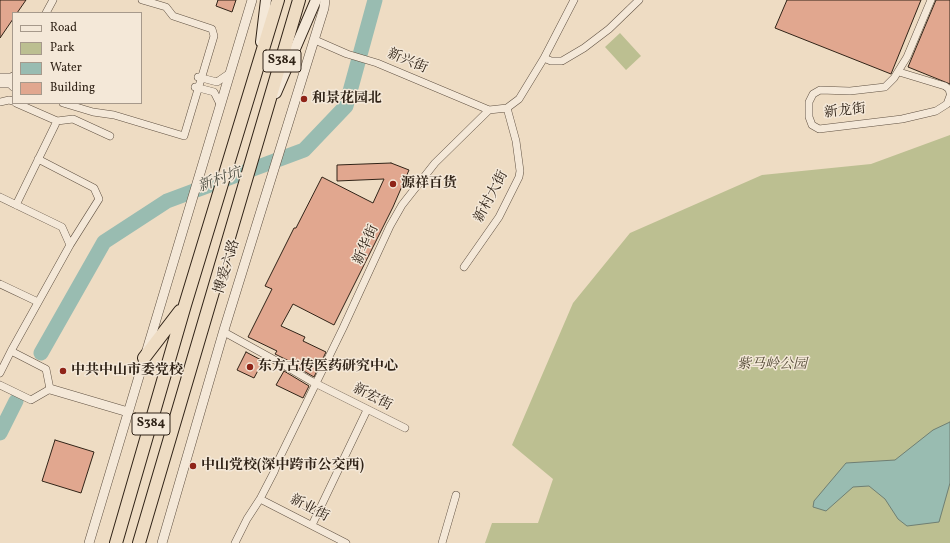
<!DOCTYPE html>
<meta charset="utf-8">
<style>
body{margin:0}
#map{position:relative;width:950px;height:543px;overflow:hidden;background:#eedcc3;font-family:Vollkorn,serif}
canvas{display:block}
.legend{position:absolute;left:12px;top:12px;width:130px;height:92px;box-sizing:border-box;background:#f4e8d8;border:1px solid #a6998b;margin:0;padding:5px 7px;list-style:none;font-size:12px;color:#302317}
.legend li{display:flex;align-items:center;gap:8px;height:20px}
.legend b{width:20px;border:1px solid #a6998b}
</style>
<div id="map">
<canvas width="950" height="543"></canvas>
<ul class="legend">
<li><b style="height:5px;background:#f4e8d8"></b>Road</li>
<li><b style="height:11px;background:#bcbf91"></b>Park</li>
<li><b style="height:11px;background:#99bcb1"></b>Water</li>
<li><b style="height:11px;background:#e1a78f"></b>Building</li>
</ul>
</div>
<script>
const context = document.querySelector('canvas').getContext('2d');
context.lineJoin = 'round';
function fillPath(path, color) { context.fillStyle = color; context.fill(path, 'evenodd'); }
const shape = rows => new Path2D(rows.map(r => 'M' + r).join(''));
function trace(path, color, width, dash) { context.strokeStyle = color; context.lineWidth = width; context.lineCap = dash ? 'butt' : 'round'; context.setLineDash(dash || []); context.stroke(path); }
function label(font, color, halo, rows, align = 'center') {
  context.font = font + ' Vollkorn,"Noto Serif SC",serif'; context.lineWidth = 3; context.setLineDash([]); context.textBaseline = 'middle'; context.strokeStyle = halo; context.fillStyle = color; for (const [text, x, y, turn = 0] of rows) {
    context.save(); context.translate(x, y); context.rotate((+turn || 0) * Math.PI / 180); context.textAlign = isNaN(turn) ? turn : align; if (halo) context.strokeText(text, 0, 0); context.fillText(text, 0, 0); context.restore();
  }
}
fillPath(shape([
 [620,33,641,56,626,70,605,47],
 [950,135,950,543,485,543,492,523,538,523,553,479,512,445,573,303,630,233,762,175,871,164]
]), '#bcbf91');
const water = shape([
 [950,422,950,483,939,522,907,526,898,519,885,499,869,486,853,487,826,511,813,507,814,501,846,463,895,460,933,430,950,422]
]);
fillPath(water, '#99bcb1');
trace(water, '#6f7f73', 1);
trace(shape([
 [41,353,104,242,167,201,304,150,346,106,375,0],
 [0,433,16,401]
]), '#99bcb1', 15);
const building = shape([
 [0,0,26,0,17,13,13,13,13,19,0,38,0,0],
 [218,0,236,0,232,12,216,6,218,0],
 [787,0,921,0,891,74,775,28,787,0],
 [936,0,950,0,950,84,908,67,936,0],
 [391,163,409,170,393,207,334,325,293,304,281,326,305,337,303,341,326,352,314,377,288,362,289,361,275,354,277,351,248,337,272,289,265,286,294,228,296,228,322,177,373,203,384,179,337,181,337,165,391,163],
 [246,352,263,361,254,378,237,370,246,352],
 [284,371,309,386,303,398,276,385,284,371],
 [55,440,94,452,81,493,42,481,55,440]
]);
fillPath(building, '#e1a78f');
trace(building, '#302317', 1);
const minor = shape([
 [931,0,907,57,894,78,885,87,850,91,820,90,813,94,809,102,809,117,812,125,819,129,902,119,936,111,947,104,950,96],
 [46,13,53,0],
 [315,40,347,54,377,63,489,110],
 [544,58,551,61,562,61,584,48,609,29,639,0],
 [899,72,945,86,949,89,950,93],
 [13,76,10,84,13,87],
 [0,77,13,77],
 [198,77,217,82,230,73],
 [0,84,13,84],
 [195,87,214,92,220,104],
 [0,102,9,100,13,101],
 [16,103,57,121,73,119,110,136],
 [63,103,93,112,114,115,184,136,214,36,212,29,173,16,166,7,142,0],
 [38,159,94,188,99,199,70,245],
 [0,197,62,227,70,245,11,351,46,369,50,389,31,400,0,385],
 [16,205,57,121],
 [464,267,499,217,519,177,520,171,516,141,507,108],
 [0,284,38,302],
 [224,332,282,364,311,381,405,428],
 [0,373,11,351],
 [260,499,346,543],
 [312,525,367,410],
 [235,543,247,519,260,499,274,472,279,459,343,328,390,226,402,205,435,163,489,110,507,108,519,99,544,58,574,0],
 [442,543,456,495]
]);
const tertiary = shape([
 [50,389,128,412],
 [89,543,252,0],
 [162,543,224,330,324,8,325,0]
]);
const secondary = shape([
 [261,42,266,0],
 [276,93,316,0]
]);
const trunk = shape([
 [144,358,180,311],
 [116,543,185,305,278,0],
 [139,543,299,0]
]);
trace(minor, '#605142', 8);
trace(tertiary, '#605142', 10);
trace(secondary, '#302317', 12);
trace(trunk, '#302317', 14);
trace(minor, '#f4e8d8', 7);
trace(tertiary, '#f4e8d8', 9);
trace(secondary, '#f4e8d8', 10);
trace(trunk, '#eedcc3', 12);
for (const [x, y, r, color] of [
 [304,99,4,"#8f2418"],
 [393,184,4,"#8f2418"],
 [250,367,4,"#8f2418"],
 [63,371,4,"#8f2418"],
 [193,466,4,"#8f2418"]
]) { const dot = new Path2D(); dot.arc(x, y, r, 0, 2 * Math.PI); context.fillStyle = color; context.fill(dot); trace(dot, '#f4e8d8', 1.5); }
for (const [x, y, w] of [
 [282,61,38],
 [151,424,38]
]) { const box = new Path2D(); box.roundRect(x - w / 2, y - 11, w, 22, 3); context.fillStyle = '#f4e8d8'; context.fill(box); trace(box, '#302317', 1); }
label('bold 13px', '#302317', null, [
 ["S384",282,61],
 ["S384",151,424]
]);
label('14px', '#302317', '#f4e8d8', [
 ["新兴街",407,62,23],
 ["新龙街",845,112,-6],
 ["新村大街",492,197,-62],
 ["新华街",367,245,-66],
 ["博爱六路",228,267,-73],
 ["新宏街",372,398,27],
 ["新业街",309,509,27]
]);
label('bold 14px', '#302317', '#f4e8d8', [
 ["和景花园北",312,99],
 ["源祥百货",401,184],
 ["东方古传医药研究中心",258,367],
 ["中共中山市委党校",71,371],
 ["中山党校(深中跨市公交西)",201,466]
], 'left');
label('italic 14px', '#534a36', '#f4e8d8', [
 ["紫马岭公园",772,365]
]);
label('italic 15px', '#505145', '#f4e8d8', [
 ["新村坑",220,181,-20]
]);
</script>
